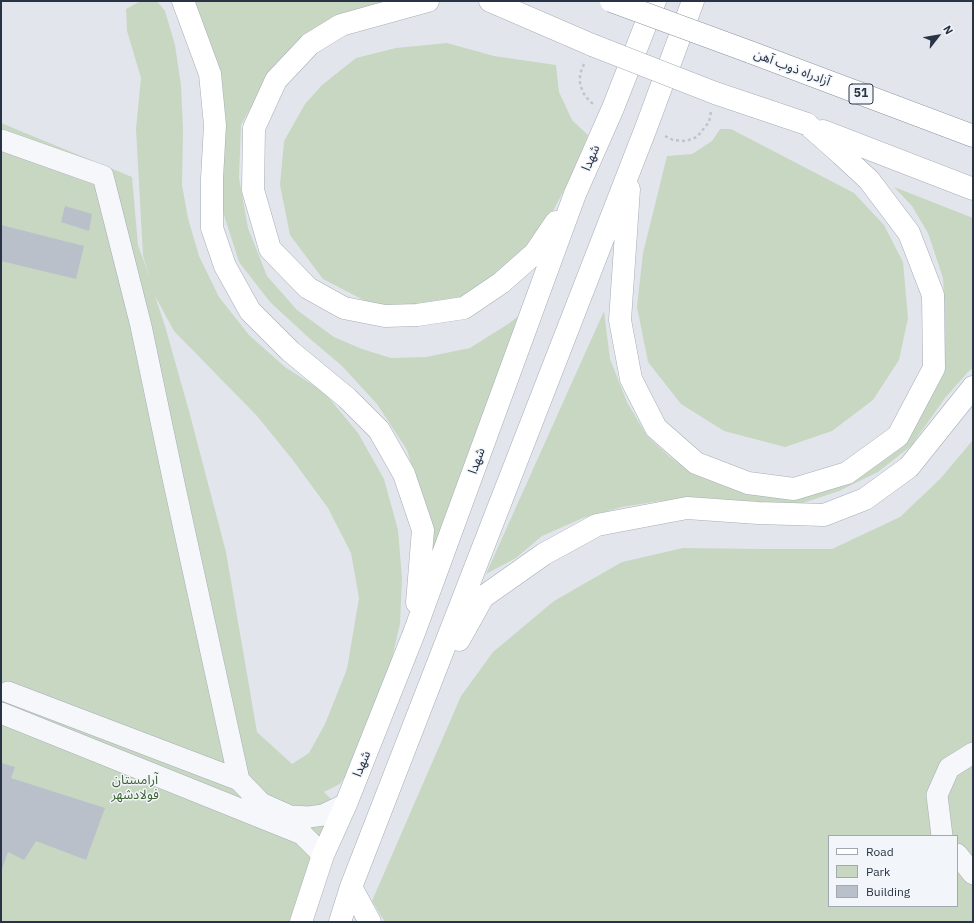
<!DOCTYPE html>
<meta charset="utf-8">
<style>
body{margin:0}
#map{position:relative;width:974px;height:923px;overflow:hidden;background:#e2e6ec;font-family:"IBM Plex Sans",sans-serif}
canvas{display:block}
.frame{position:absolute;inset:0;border:2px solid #283446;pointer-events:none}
.legend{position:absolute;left:828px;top:835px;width:130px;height:72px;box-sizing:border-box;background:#f2f5f9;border:1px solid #a1a8b1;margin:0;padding:5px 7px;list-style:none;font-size:12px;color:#283446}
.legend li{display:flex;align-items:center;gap:8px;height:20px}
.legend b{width:20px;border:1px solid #a1a8b1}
.north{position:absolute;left:918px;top:16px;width:40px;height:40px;-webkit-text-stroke:3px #f2f5f9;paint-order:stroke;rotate:59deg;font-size:11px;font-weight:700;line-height:16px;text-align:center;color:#283446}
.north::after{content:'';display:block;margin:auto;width:14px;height:18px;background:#283446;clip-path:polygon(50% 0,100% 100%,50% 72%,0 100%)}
</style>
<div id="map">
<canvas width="974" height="923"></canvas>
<div class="frame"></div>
<ul class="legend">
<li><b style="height:5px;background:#fff"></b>Road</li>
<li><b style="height:11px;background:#c8d7c2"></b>Park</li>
<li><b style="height:11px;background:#b9c0ca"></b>Building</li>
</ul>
<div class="north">N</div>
</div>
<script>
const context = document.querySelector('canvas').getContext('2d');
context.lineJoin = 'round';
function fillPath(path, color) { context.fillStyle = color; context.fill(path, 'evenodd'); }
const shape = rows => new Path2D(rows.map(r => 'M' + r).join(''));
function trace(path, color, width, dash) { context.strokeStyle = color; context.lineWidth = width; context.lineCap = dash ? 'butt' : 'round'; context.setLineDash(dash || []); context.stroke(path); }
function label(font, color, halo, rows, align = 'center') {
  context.font = font + ' "IBM Plex Sans","Noto Sans Arabic",sans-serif'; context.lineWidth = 3; context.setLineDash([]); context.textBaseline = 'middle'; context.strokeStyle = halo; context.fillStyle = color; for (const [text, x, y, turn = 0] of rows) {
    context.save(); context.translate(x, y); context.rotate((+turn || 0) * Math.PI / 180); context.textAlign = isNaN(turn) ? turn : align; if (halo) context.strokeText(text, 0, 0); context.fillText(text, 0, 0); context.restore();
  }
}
fillPath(shape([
 [141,1,157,1,165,11,175,45,181,85,183,130,182,185,188,218,199,256,219,297,249,335,285,367,324,392,358,433,384,479,398,530,402,578,400,624,389,671,356,760,340,784,324,792,338,806,292,922,1,922,1,123,132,177,138,245,150,278,143,256,136,129,141,78,127,31,126,9],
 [155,296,174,331,257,416,292,459,328,508,351,553,359,598,347,669,325,724,309,753,292,764,257,732,226,552,189,411,165,326],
 [194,1,402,1,368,6,338,16,298,40,269,75,241,125,239,178,248,228,267,276,297,310,334,337,362,349,391,358,426,357,470,348,508,324,542,298,435,577,423,504,407,450,377,404,342,366,309,338,270,302,239,262,223,212],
 [447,43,494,56,556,65,559,92,572,120,588,135,574,171,551,215,508,271,457,304,406,309,369,303,323,279,290,235,280,185,284,141,305,104,322,85,356,58,396,48],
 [720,129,731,129,854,193,884,225,903,262,908,318,899,360,873,400,832,431,785,447,724,431,681,404,648,362,637,307,643,253,667,156,692,154,712,141],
 [894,187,973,218,973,368,968,372,945,398,911,446,878,472,839,491,803,503,758,505,712,498,660,501,622,507,583,518,542,536,516,558,486,574,604,311,610,359,627,402,647,436,670,457,693,474,724,486,770,494,874,462,941,366,945,313,943,278,928,233,912,206],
 [973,440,973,922,385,922,372,901,461,696,493,652,554,601,622,562,683,548,761,549,832,549,900,517,940,479],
 [829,836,957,836,957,906,829,906]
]), '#c8d7c2');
fillPath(shape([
 [65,206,92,214,89,231,61,222],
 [1,225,84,246,76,279,1,261],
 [1,763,15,767,11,778,105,808,86,860,36,841,24,860,8,852,1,872]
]), '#b9c0ca');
const minor = shape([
 [1,140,103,176,141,326,174,483,239,780],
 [8,692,239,780,261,803,290,816,309,817,323,815,346,804],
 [1,713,302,834,323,855],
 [942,836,937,795,949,768,973,753],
 [957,854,973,874]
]);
const secondary = shape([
 [183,1,210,74,215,125,212,179,212,228,225,266,250,311,290,351,347,398,379,430,404,474,423,530,417,603],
 [428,1,341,25,310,44,276,80,254,128,253,190,270,249,308,288,344,308,385,316,417,315,464,308,501,283,535,253,556,222],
 [490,1,592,45],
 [823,131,973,189],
 [629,189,620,320,631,379,656,428,696,463,748,483,794,489,847,473,898,436,934,368,933,295,909,233,869,180,841,154,807,124],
 [459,640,483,597,544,554,597,525,687,508,758,513,824,515,865,499,909,467,973,387],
 [351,887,370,922],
 [301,922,323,855,346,804,414,633,575,194,613,108,655,1],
 [340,922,351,887,646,128,693,1]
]);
const motorway = shape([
 [750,52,973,136]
]);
trace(minor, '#a6adb7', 22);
trace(secondary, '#a6adb7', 23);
trace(motorway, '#8894a4', 23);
trace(shape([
 [584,64,580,74,580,85,585,96,593,104],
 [665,136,673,140,686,141,697,137,709,122,711,112]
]), '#c0c4cb', 2.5, [3, 3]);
trace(minor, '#f6f7fa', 21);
trace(secondary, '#fff', 22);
trace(motorway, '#fff', 22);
const secondaryBridge = shape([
 [592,45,715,93,807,124]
]);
const motorwayBridge = shape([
 [611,1,750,52]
]);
trace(secondaryBridge, '#a6adb7', 23, []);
trace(motorwayBridge, '#8894a4', 23, []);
trace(secondaryBridge, '#fff', 22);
trace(motorwayBridge, '#fff', 22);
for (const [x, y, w] of [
 [861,94,24]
]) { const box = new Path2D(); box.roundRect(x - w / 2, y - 10, w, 20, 3); context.fillStyle = '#f2f5f9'; context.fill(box); trace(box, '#283446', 1); }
label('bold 12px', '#283446', null, [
 ["51",861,94]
]);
label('13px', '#283446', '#f2f5f9', [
 ["آزادراه ذوب آهن",792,68,21],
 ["شهدا",591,158,-67],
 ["شهدا",477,461,-70],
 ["شهدا",362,764,-68]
]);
label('13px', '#3f6334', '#f2f5f9', [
 ["آرامستان",135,780],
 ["فولادشهر",135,795]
]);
</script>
